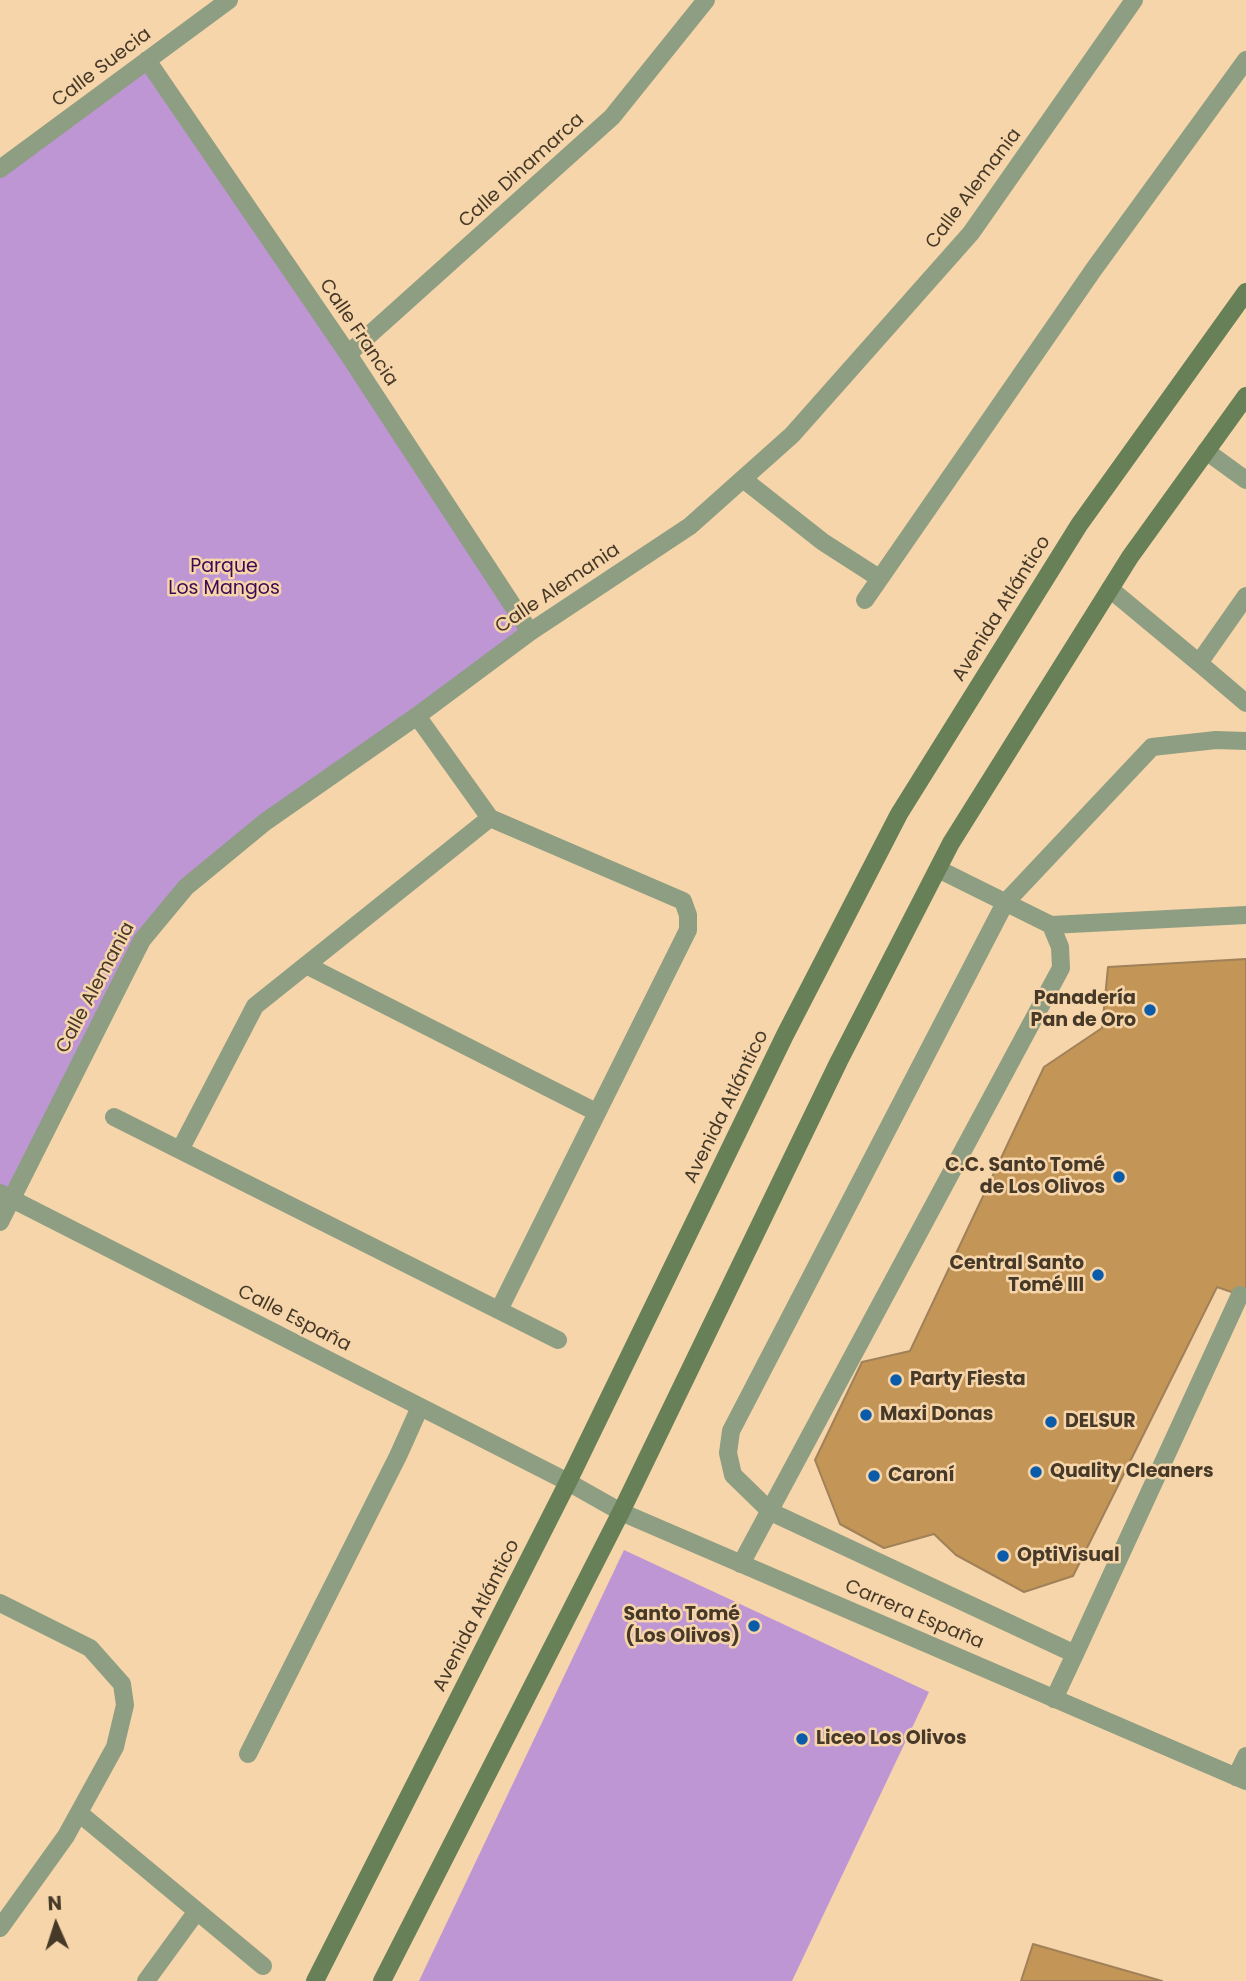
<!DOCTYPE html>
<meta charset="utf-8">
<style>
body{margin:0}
#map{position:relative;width:1246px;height:1981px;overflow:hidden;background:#f6d5aa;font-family:Poppins,sans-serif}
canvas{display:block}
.north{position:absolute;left:21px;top:1890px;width:70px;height:70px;-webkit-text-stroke:5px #f6d5aa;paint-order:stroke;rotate:357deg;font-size:19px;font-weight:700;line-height:28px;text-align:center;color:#463928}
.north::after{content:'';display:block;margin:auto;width:24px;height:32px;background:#463928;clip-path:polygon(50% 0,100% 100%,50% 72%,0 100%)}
</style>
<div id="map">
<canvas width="1246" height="1981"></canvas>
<div class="north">N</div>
</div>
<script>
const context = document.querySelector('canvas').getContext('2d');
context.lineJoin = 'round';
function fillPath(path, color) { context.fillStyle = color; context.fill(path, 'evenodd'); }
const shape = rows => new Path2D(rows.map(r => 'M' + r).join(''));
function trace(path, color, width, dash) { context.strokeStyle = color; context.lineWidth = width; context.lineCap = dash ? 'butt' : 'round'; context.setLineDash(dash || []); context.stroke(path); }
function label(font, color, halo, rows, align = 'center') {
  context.font = font + ' Poppins,sans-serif'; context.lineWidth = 5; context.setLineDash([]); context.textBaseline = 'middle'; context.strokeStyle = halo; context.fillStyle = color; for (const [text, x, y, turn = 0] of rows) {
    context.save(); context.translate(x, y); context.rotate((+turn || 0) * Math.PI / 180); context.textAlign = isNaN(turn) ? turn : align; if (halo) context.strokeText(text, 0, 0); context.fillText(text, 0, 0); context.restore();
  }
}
fillPath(shape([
 [147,60,530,632,265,822,142,940,12,1199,0,1193,0,169],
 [624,1550,929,1692,792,1981,419,1981]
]), '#be96d4');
const building = shape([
 [1246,959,1246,1297,1217,1287,1073,1576,1024,1592,956,1555,934,1534,884,1548,840,1524,815,1460,862,1362,910,1351,1044,1067,1102,1028,1108,967,1246,959],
 [1033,1944,1162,1981,1021,1981,1033,1944]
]);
fillPath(building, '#c39556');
trace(building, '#a08159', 2);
trace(shape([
 [1206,451,1246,480],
 [1110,589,1199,663,1246,596],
 [1199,663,1246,703],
 [1051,925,1246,915],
 [741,1564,1061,968,1060,947,1051,925,938,869],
 [1075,1654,1240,1295],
 [1054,1699,1075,1654,771,1512,733,1475,728,1453,731,1431,1005,903,1152,747,1216,740,1246,741]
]), '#8d9e82', 18);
trace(shape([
 [147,60,348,354,530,632],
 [0,169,229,0],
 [348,354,612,117,706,0],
 [743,479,823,542,879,578],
 [865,600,1094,269,1246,60],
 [417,716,490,818,683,901,688,915,688,930,499,1310],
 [306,965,596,1112],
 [114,1117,558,1340],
 [180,1150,255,1006,490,818],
 [0,1193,568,1482,621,1512,1246,1781],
 [0,1222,142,940,186,887,265,822,417,716,530,632,690,526,792,435,971,233,1134,0],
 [0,1603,90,1648,122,1684,125,1705,115,1747,66,1836,0,1928],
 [248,1754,398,1456,420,1407],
 [1236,1777,1246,1756],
 [79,1813,263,1966],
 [146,1981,197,1911]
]), '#8d9e82', 18);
trace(shape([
 [315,1981,568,1482,785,1035,899,814,1079,525,1246,292],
 [382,1981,621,1512,839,1061,951,843,1130,557,1246,396]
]), '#678057', 18);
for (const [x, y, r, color] of [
 [1150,1010,7,"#0a5cab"],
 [1119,1177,7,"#0a5cab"],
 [1098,1275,7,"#0a5cab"],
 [896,1380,7,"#0a5cab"],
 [866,1415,7,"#0a5cab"],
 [1051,1422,7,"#0a5cab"],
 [1036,1472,7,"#0a5cab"],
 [874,1476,7,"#0a5cab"],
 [1003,1556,7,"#0a5cab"],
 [754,1626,7,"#0a5cab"],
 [802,1739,7,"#0a5cab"]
]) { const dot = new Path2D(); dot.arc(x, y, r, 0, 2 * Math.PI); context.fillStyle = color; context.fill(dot); trace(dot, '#f6d5aa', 2.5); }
label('19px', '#463928', '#f6d5aa', [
 ["Calle Suecia",102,68,-37],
 ["Calle Dinamarca",522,171,-42],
 ["Calle Alemania",974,189,-53],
 ["Calle Francia",358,333,56],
 ["Calle Alemania",558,589,-34],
 ["Avenida Atlántico",1002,609,-58],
 ["Calle Alemania",96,988,-62],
 ["Avenida Atlántico",727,1107,-64],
 ["Calle España",294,1319,27],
 ["Carrera España",914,1615,23],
 ["Avenida Atlántico",477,1616,-63]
]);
label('19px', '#400955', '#f6d5aa', [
 ["Parque",224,567],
 ["Los Mangos",224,589]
]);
label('bold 19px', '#463928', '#f6d5aa', [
 ["Panadería",1136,999,"right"],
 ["Pan de Oro",1136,1021,"right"],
 ["C.C. Santo Tomé",1105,1166,"right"],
 ["de Los Olivos",1105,1188,"right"],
 ["Central Santo",1084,1264,"right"],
 ["Tomé III",1084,1286,"right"],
 ["Party Fiesta",910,1380],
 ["Maxi Donas",880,1415],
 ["DELSUR",1065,1422],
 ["Quality Cleaners",1050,1472],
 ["Caroní",888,1476],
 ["OptiVisual",1017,1556],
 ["Santo Tomé",740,1615,"right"],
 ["(Los Olivos)",740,1637,"right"],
 ["Liceo Los Olivos",816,1739]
], 'left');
</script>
